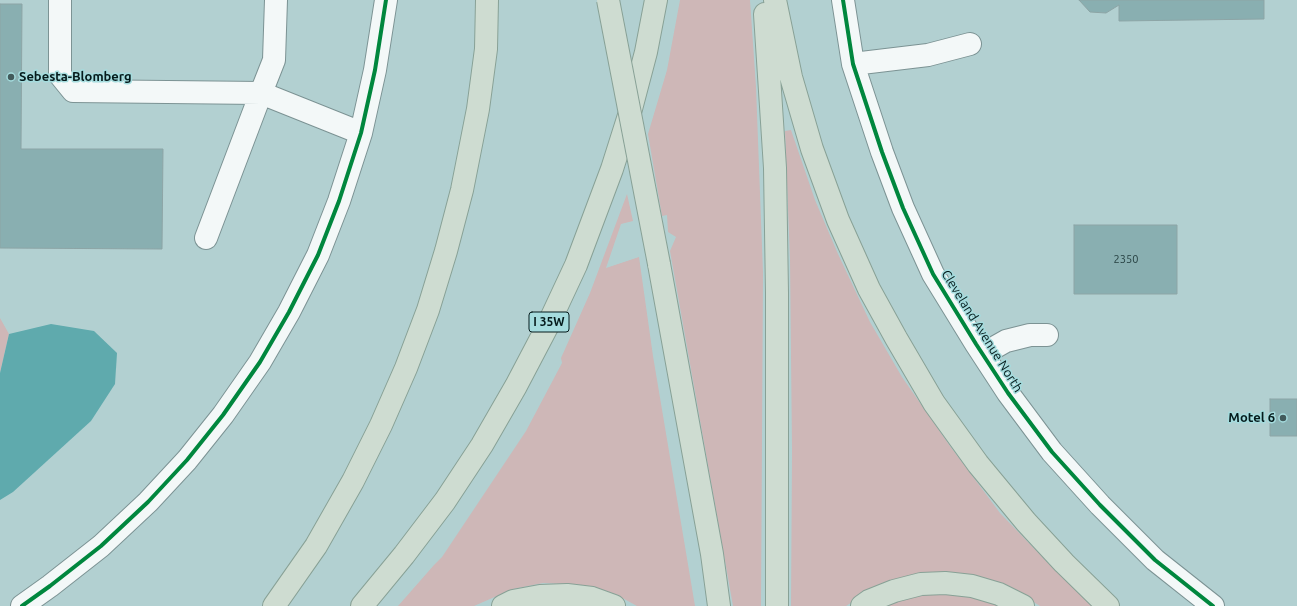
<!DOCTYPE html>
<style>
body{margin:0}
canvas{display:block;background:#b2d0d1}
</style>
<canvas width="1297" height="606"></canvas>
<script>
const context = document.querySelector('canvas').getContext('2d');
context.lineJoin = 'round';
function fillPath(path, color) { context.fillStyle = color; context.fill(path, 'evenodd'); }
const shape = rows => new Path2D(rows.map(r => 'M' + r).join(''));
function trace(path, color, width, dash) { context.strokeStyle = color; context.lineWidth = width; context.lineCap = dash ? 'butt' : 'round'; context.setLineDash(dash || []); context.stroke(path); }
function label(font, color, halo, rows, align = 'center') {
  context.font = font + ' Ubuntu,sans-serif'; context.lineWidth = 3; context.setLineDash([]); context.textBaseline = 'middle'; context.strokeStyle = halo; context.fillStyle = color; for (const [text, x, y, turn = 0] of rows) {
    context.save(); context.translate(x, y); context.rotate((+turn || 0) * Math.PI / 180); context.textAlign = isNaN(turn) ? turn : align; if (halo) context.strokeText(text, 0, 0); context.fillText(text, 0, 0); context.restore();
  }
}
fillPath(shape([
 [680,0,750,0,756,87,763,273,761,606,733,606,670,251,676,237,668,232,667,215,662,216,648,134,667,70],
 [791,130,815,200,838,254,870,322,902,377,950,446,1000,513,1051,566,1094,606,1040,606,1008,586,958,573,932,573,868,592,846,606,791,606,792,451,790,259,785,131],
 [627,194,633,221,621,224,606,268,639,257,653,356,695,606,637,606,615,594,582,585,543,583,513,589,474,606,398,606,434,565,442,557,526,431,562,363,561,358,590,293],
 [0,318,9,334,0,373],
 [943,593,962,594,1001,606,884,606,919,594]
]), '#ceb7b7');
fillPath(shape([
 [51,324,94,331,117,353,115,384,91,421,13,492,0,500,0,373,9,334]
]), '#5faaad');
const building = shape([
 [1079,0,1264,0,1264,19,1119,21,1119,5,1106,13,1090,12,1079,0],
 [0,4,22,4,21,149,163,149,162,249,0,248,0,4],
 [1074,225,1177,225,1177,294,1074,294,1074,225],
 [1270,399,1297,399,1297,436,1270,436,1270,399]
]);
fillPath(building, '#89afb1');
trace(building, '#8da5a6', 1);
const minor = shape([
 [60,0,60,75,73,91,261,93,274,60,276,0],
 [843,0,853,64,882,152,903,208,933,274,976,344,1008,393,1052,452,1100,505,1155,560,1213,606],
 [853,64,928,55,970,44],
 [206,238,261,93,361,133],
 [983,354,1006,341,1030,335,1047,335],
 [22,606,50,586,101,546,148,502,187,460,223,415,260,362,289,312,318,255,339,201,361,133,375,70,386,0]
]);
const highway = shape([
 [775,0,791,77,812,149,838,220,869,289,896,338,934,403,978,464,1026,522,1064,563,1108,606],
 [765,14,775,168,777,293,777,606],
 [659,264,712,554,719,606],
 [274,606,316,546,353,481,381,425,406,368,428,310,446,251,462,190,478,109,486,49,487,0],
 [362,606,404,555,445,501,482,445,516,386,547,327,576,265,612,169,631,109,646,52,656,0],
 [503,606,513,601,540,596,567,595,592,598,614,606],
 [862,606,869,601,894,591,921,584,945,583,972,586,999,594,1023,606]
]);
trace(minor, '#7c9394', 24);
trace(highway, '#88a196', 24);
trace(minor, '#f3f8f8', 22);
trace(highway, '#cedcd1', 22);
const highwayBridge = shape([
 [608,0,659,264]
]);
trace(highwayBridge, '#88a196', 24, []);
trace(highwayBridge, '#cedcd1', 22);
trace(shape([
 [843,0,853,64,882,152,903,208,933,274,976,344,1008,393,1052,452,1100,505,1155,560,1213,606],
 [22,606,50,586,101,546,148,502,187,460,223,415,260,362,289,312,318,255,339,201,361,133,375,70,386,0]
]), '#00873e', 4);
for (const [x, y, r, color] of [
 [11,77,4,"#425a5b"],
 [1283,418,4,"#425a5b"]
]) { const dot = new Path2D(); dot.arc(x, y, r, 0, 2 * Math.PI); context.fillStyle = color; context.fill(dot); trace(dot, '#a5dcde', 1.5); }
label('11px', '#264041', null, [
 ["2350",1126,259]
]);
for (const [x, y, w] of [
 [549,322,40]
]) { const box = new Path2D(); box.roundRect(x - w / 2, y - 10, w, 20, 3); context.fillStyle = '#a5dcde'; context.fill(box); trace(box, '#051b1c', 1); }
label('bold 12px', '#051b1c', null, [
 ["I 35W",549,322]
]);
label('bold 13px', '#051b1c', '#a5dcde', [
 ["Sebesta-Blomberg",19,77],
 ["Motel 6",1275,418,"right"]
], 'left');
label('13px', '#051b1c', '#a5dcde', [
 ["Cleveland Avenue North",982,331,58]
]);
</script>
